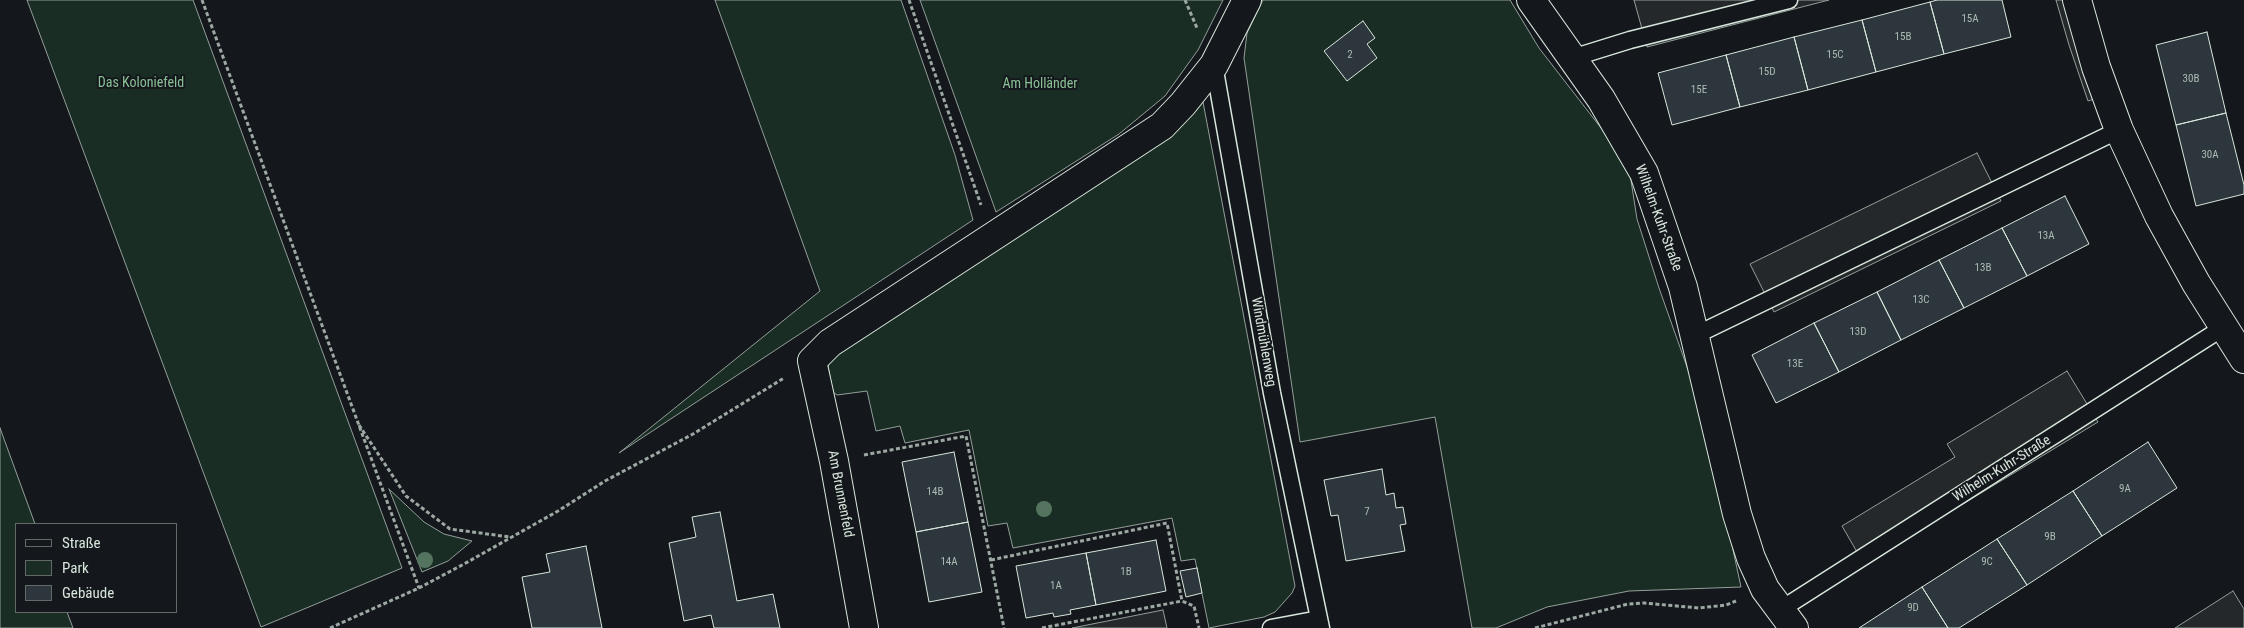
<!DOCTYPE html>
<meta charset="utf-8">
<style>
body{margin:0}
#map{position:relative;width:2244px;height:628px;overflow:hidden;background:#14181c;font-family:"Roboto Condensed",sans-serif}
canvas{display:block}
.legend{position:absolute;left:15px;top:523px;width:162px;height:90px;box-sizing:border-box;background:#14181c;border:1px solid #626a69;margin:0;padding:6px 9px;list-style:none;font-size:15px;color:#d8e6dc}
.legend li{display:flex;align-items:center;gap:10px;height:25px}
.legend b{width:25px;border:1px solid #626a69}
</style>
<div id="map">
<canvas width="2244" height="628"></canvas>
<ul class="legend">
<li><b style="height:6px;background:#14181c"></b>Straße</li>
<li><b style="height:14px;background:#1a2d24"></b>Park</li>
<li><b style="height:14px;background:#2c363c"></b>Gebäude</li>
</ul>
</div>
<script>
const context = document.querySelector('canvas').getContext('2d');
context.lineJoin = 'round';
function fillPath(path, color) { context.fillStyle = color; context.fill(path, 'evenodd'); }
const shape = rows => new Path2D(rows.map(r => 'M' + r).join(''));
function trace(path, color, width, dash) { context.strokeStyle = color; context.lineWidth = width; context.lineCap = dash ? 'butt' : 'round'; context.setLineDash(dash || []); context.stroke(path); }
function label(font, color, halo, rows, align = 'center') {
  context.font = font + ' "Roboto Condensed",sans-serif'; context.lineWidth = 4; context.setLineDash([]); context.textBaseline = 'middle'; context.strokeStyle = halo; context.fillStyle = color; for (const [text, x, y, turn = 0] of rows) {
    context.save(); context.translate(x, y); context.rotate((+turn || 0) * Math.PI / 180); context.textAlign = isNaN(turn) ? turn : align; if (halo) context.strokeText(text, 0, 0); context.fillText(text, 0, 0); context.restore();
  }
}
const green = shape([
 [27,0,193,0,402,568,261,627,27,0],
 [715,0,901,0,955,155,973,220,619,453,820,291,715,0],
 [920,0,1223,0,1198,50,1165,96,1119,134,996,212,920,0],
 [1263,0,1510,0,1539,48,1608,137,1630,174,1637,219,1659,288,1704,415,1741,587,1629,591,1547,607,1496,628,1472,628,1435,417,1300,442,1244,58,1247,33,1263,0],
 [1203,102,1295,586,1292,593,1275,612,1264,617,1209,628,1195,559,1181,561,1172,518,1013,548,1007,523,988,526,969,430,905,443,900,426,876,431,867,391,837,395,833,392,828,366,833,356,1203,102],
 [0,428,35,524,16,524,16,612,67,612,73,628,0,628,0,428],
 [389,489,424,522,444,534,472,541,448,561,422,572,389,489]
]);
fillPath(green, '#1a2d24');
trace(green, '#939e99', 1);
const parking = shape([
 [1634,0,1829,0,1647,47,1634,0],
 [2056,0,2070,0,2100,97,2088,101,2069,45,2056,0],
 [1977,153,2001,201,1774,312,1750,264,1977,153],
 [2067,371,2098,422,1864,564,1842,526,1955,457,1947,444,2067,371],
 [2233,591,2244,609,2244,628,2175,628,2233,591],
 [1163,610,1167,628,1072,628,1163,610]
]);
fillPath(parking, '#24282b');
trace(parking, '#939e99', 1);
const building = shape([
 [1937,0,2002,0,2011,37,1944,54,1930,2,1937,0],
 [1930,2,1944,54,1876,72,1862,20,1930,2],
 [1862,20,1876,72,1808,90,1794,37,1862,20],
 [1363,21,1375,38,1367,44,1377,58,1347,81,1324,51,1363,21],
 [2207,32,2226,113,2176,125,2156,45,2207,32],
 [1794,37,1808,90,1740,107,1726,55,1794,37],
 [1726,55,1740,107,1672,125,1658,73,1726,55],
 [2226,113,2244,185,2244,194,2196,206,2176,125,2226,113],
 [2065,196,2089,244,2027,276,2002,228,2065,196],
 [2002,228,2027,276,1964,308,1939,260,2002,228],
 [1939,260,1964,308,1901,340,1877,292,1939,260],
 [1877,292,1901,340,1839,372,1814,323,1877,292],
 [1814,323,1839,372,1776,403,1752,355,1814,323],
 [2148,442,2177,488,2102,536,2073,491,2148,442],
 [954,452,968,522,916,532,902,462,954,452],
 [1382,469,1386,495,1394,493,1396,508,1403,507,1406,524,1400,525,1405,551,1346,561,1338,515,1331,516,1324,480,1382,469],
 [2073,491,2102,536,2027,585,1997,539,2073,491],
 [720,512,737,601,773,594,780,628,714,628,711,615,684,621,669,543,696,537,692,517,720,512],
 [968,522,982,592,929,602,916,532,968,522],
 [1997,539,2027,585,1959,628,1948,628,1922,587,1997,539],
 [1156,540,1166,591,1096,605,1086,553,1156,540],
 [586,546,602,628,532,628,522,577,550,572,546,554,586,546],
 [1086,553,1096,605,1070,610,1071,614,1054,617,1053,613,1026,618,1016,566,1086,553],
 [1197,568,1202,593,1186,597,1180,571,1197,568],
 [1922,587,1948,628,1859,628,1922,587]
]);
fillPath(building, '#2c363c');
trace(building, '#d8e6dc', 1);
const lane = shape([
 [1572,58,1630,40,1789,0],
 [1214,65,1272,393,1321,628],
 [1696,335,2119,130],
 [1780,610,2224,327],
 [1271,628,1319,619]
]);
const street = shape([
 [1531,0,1601,99,1644,173,1683,287,1737,514,1751,558,1765,589,1794,628],
 [2077,0,2096,67,2119,130,2159,216,2196,283,2244,359],
 [864,628,834,461,812,361,830,343,1162,126,1183,104,1214,65,1247,0]
]);
trace(lane, '#d8e6dc', 19);
trace(street, '#d8e6dc', 30);
trace(shape([
 [202,0,419,588],
 [909,0,981,205],
 [1185,0,1197,28],
 [359,425,406,496,450,529,510,537],
 [864,455,966,436,1004,628],
 [991,560,1167,523,1182,601,1194,606,1199,628],
 [330,628,419,588,464,564,558,511,605,481,693,434,784,378],
 [1042,628,1182,601],
 [1535,628,1628,604,1644,603,1699,608,1726,605,1736,601]
]), '#9da8a2', 3, [4, 2.5]);
trace(lane, '#14181c', 16);
trace(street, '#14181c', 28);
context.fillStyle = '#55745f';
for (const [x, y] of [
 [1044,509],
 [425,560]
]) { context.beginPath(); context.arc(x, y, 8, 0, 2 * Math.PI); context.fill(); }
label('11px', '#adbab4', null, [
 ["15A",1970,19],
 ["15B",1903,37],
 ["2",1350,55],
 ["15C",1835,55],
 ["15D",1767,72],
 ["30B",2191,79],
 ["15E",1699,90],
 ["30A",2210,155],
 ["13A",2046,236],
 ["13B",1983,268],
 ["13C",1921,300],
 ["13D",1858,332],
 ["13E",1795,364],
 ["9A",2125,489],
 ["14B",935,492],
 ["7",1367,512],
 ["9B",2050,537],
 ["14A",949,562],
 ["9C",1987,562],
 ["1B",1126,572],
 ["1A",1056,586],
 ["9D",1913,608]
]);
label('14px', '#8ac095', '#14181c', [
 ["Das Koloniefeld",141,83],
 ["Am Holländer",1040,84]
]);
label('14px', '#d8e6dc', '#14181c', [
 ["Wilhelm-Kuhr-Straße",1658,218,70],
 ["Windmühlenweg",1263,342,80],
 ["Wilhelm-Kuhr-Straße",2002,469,-32],
 ["Am Brunnenfeld",840,494,79]
]);
</script>
